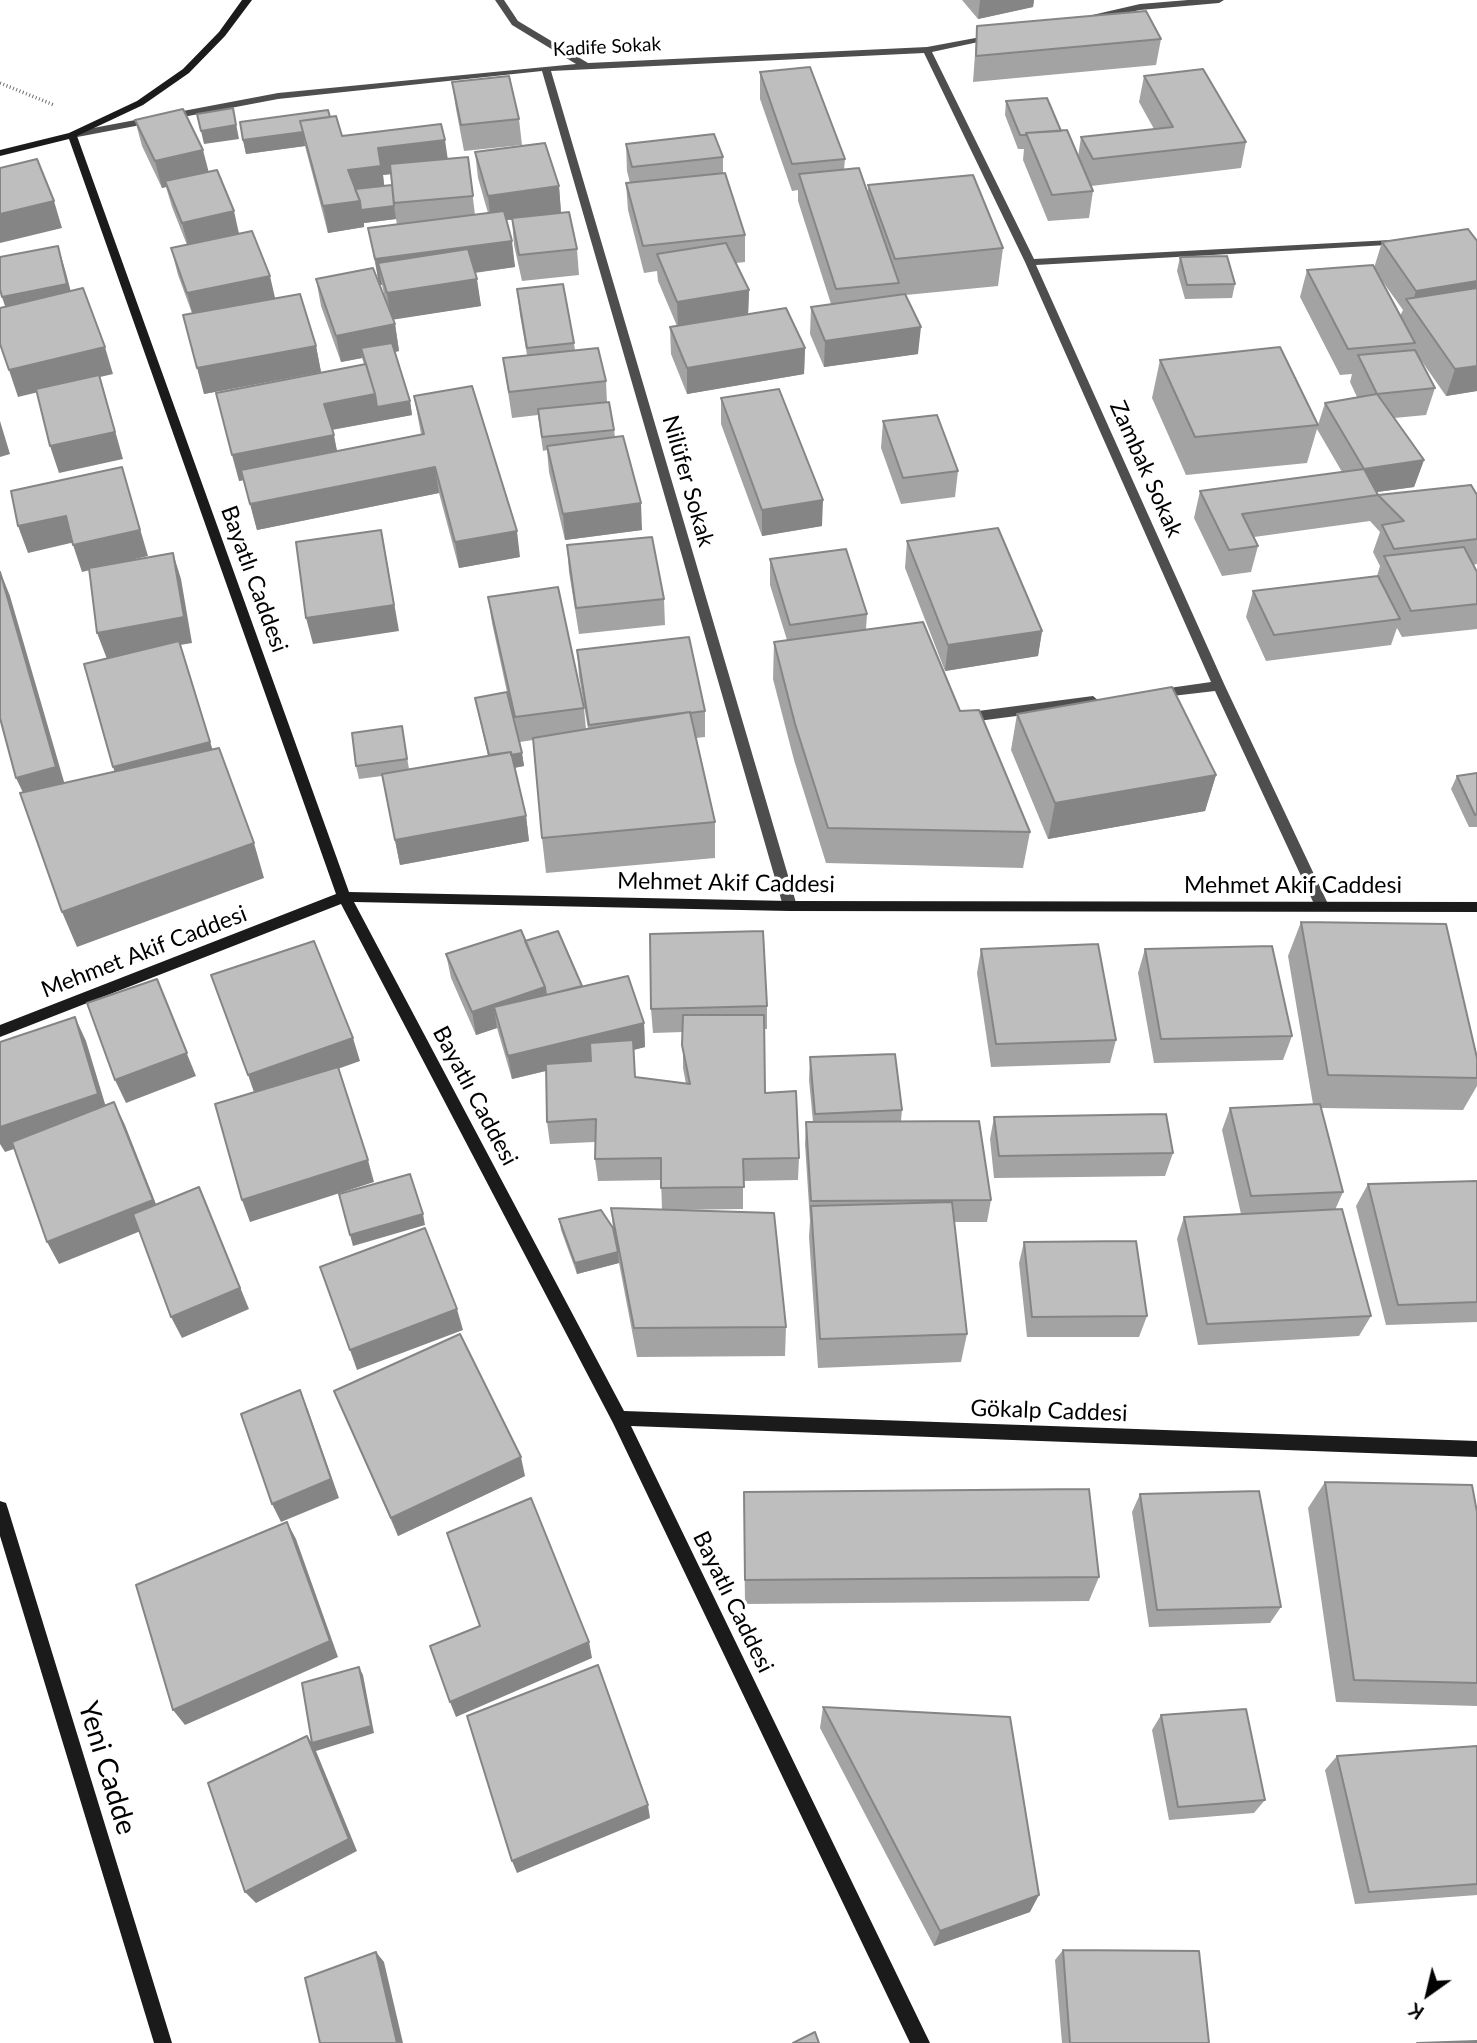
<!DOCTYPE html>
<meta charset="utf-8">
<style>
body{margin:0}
#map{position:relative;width:1477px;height:2043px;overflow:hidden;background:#fff;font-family:Lato,sans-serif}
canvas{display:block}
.north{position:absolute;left:1393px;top:1959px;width:70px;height:70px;-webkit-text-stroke:5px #fff;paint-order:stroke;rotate:214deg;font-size:19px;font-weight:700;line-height:28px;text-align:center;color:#000}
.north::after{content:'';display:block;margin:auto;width:24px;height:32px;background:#000;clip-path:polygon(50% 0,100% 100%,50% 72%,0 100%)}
</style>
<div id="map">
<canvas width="1477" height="2043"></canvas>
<div class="north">K</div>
</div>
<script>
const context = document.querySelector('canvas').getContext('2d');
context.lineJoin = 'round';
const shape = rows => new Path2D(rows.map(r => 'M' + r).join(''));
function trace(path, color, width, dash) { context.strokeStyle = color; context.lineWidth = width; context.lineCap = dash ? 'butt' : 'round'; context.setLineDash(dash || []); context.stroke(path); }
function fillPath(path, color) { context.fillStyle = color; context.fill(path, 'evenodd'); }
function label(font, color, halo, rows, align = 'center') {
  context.font = font + ' Lato,sans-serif'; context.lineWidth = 6; context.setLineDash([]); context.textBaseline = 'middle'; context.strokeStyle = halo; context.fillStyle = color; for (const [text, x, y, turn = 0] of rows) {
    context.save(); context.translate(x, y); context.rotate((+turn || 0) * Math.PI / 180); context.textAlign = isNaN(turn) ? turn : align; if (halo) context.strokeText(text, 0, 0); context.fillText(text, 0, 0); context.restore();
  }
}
trace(shape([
 [0,83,54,105]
]), '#707070', 3.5, [1, 2.5]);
fillPath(shape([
 [495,0,504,0,518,21,588,63,927,47,997,34,997,38,932,52,1034,259,1391,240,1391,244,1387,245,1036,265,1225,686,1329,906,1327,910,1322,911,1315,906,1215,691,1155,698,1149,694,1155,690,1211,682,1025,262,924,53,551,71,797,906,790,911,783,906,542,71,278,99,72,138,67,135,72,132,278,93,576,64,512,25,495,0],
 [1188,0,1224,0,1219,3,1140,10,1080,22,1075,19,1140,4,1188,0],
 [1093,696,1099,701,1093,706,978,721,972,716,978,711,1093,696]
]), '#4e4e4e');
fillPath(shape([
 [242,0,252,0,225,36,189,73,143,105,77,136,349,892,790,901,1477,902,1477,912,790,911,354,902,624,1411,1477,1441,1477,1457,631,1426,930,2043,910,2043,613,1423,341,904,0,1037,0,1025,336,894,69,139,0,156,0,150,69,133,137,101,183,69,219,32,242,0],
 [0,1501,6,1503,8,1509,172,2043,154,2043,0,1536,0,1501]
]), '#1b1b1b');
fillPath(shape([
 [962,0,1034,0,1033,7,978,19],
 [977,26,1161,39,1156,65,973,82],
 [760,72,845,159,844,170,868,193,868,185,1003,248,998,286,906,295,918,354,824,367,810,334,811,307,831,304,798,201,798,190,792,191,760,99],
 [1144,76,1246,142,1241,168,1091,186,1093,191,1089,218,1048,221,1023,160,1024,149,1018,149,1005,115,1006,101,1061,131,1078,157,1081,137,1154,129,1139,102],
 [452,82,519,119,522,145,464,151,456,109],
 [330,117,342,136,448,159,468,157,475,215,488,213,478,178,475,152,559,186,561,213,577,249,579,275,522,281,514,245,512,220,507,220,515,267,475,273,481,306,393,319,395,324,399,351,395,352,410,401,412,415,332,430,337,451,421,434,414,396,520,557,459,568,439,493,257,530,244,480,239,481,364,364,362,358,341,362,321,306,316,279,379,283,368,228,397,225,396,219,364,223,364,227,328,233,305,146,246,154,243,140],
 [391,174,392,185,384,185,383,175],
 [380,285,382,285,386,302],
 [135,120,208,172,239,233,275,298,316,346,321,372,204,394,192,313,178,275,171,248,187,245,172,207,166,187,162,188,142,146],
 [626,144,723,157,723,173,745,235,745,262,736,263,749,290,748,314,805,348,804,374,687,394,671,354,670,327,677,326,658,281,657,271,644,273,628,210,626,183,630,183,627,171],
 [1468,229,1477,391,1446,396,1416,353,1435,388,1426,415,1394,418,1424,460,1414,487,1377,492,1378,495,1477,495,1477,564,1473,565,1477,572,1477,629,1402,637,1397,628,1391,645,1266,661,1246,617,1253,591,1377,576,1380,566,1373,552,1380,532,1370,521,1254,537,1258,546,1251,572,1222,576,1194,518,1200,491,1342,472,1317,429,1307,463,1186,475,1152,398,1160,360,1318,425,1325,403,1357,397,1350,382,1352,374,1340,375,1300,297,1307,270,1374,268,1382,242],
 [1378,275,1403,310,1400,316],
 [1180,257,1235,284,1232,298,1185,299,1177,271],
 [517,289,574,343,575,350,606,381,607,403,614,430,615,437,642,530,565,540,549,472,547,450,543,451,538,415,512,418,503,358,527,355,520,315],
 [721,398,822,526,762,536,721,424],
 [883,421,958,471,955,497,901,504,881,448],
 [907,541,1042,631,1038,656,945,671,905,568],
 [567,545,664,599,665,625,579,634,569,572],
 [770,559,867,614,866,629,960,711,1030,832,1023,868,826,863,794,760,773,679,774,642,787,640,770,585],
 [488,597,584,708,586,729,588,729,579,676,577,650,705,711,705,737,696,738,715,822,715,858,546,873,542,838,533,740,520,742,524,766,514,768,526,816,529,841,400,865,382,776,359,779,356,766,404,739,409,769,488,756,475,698,507,692,492,623],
 [1017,714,1216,775,1205,811,1048,839,1011,750],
 [1477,773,1477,827,1469,827,1451,789,1457,776],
 [1301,922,1477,1058,1477,1086,1463,1110,1321,1108,1343,1192,1335,1210,1371,1316,1359,1336,1198,1345,1177,1239,1184,1217,1241,1214,1222,1130,1230,1108,1313,1104,1288,956],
 [525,941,582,986,644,1023,645,1047,634,1050,635,1078,686,1084,683,1068,683,1032,653,1033,651,1009,767,1006,767,1029,765,1029,765,1093,799,1158,798,1180,743,1181,743,1209,669,1210,786,1327,785,1356,637,1357,619,1263,577,1274,561,1230,559,1219,613,1228,611,1208,662,1210,661,1180,598,1181,595,1159,595,1142,550,1144,547,1122,546,1071,512,1079,497,1028,476,1035,451,978,446,954],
 [981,949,1116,1040,1110,1063,991,1067,977,973],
 [1145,949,1292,1036,1283,1060,1154,1063,1138,973],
 [810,1057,902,1110,901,1121,991,1200,987,1222,954,1222,967,1334,961,1362,818,1368,809,1237,810,1221,805,1144,806,1122,813,1122,809,1080],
 [994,1117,1173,1153,1165,1176,994,1178,990,1139],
 [1477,1181,1477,1322,1386,1325,1356,1206,1368,1184],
 [1024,1242,1147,1316,1139,1337,1027,1337,1019,1263],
 [334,1391,525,1476,398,1536],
 [1325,1482,1477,1512,1477,1706,1336,1702,1308,1508],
 [1140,1494,1281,1607,1270,1623,1149,1627,1132,1512],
 [744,1518,1099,1577,1089,1601,745,1604],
 [823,1707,1030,1912,934,1946,820,1728],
 [1161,1715,1265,1800,1254,1813,1169,1820,1152,1730],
 [1477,1746,1477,1895,1355,1904,1325,1770,1337,1756],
 [1063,1950,1209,2043,1062,2043,1055,1960]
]), '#a3a3a3');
fillPath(shape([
 [980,0,1034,0,1033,7,978,19],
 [233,108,239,139,204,144,201,131],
 [303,132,305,146,246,154,243,140],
 [445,140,449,167,383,175,385,192,353,196,348,170,378,148],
 [203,150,210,177,165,181,166,187,162,188,155,161],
 [559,186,561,213,491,222,488,196],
 [54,201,62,228,0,243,0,214],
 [360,201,394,206,396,219,364,223,364,227,328,233,323,206],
 [234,211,240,238,189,249,182,223],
 [512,241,515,267,384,285,378,263,382,285,379,285,375,259],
 [58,246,66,273,76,311,11,324,2,297],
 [270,276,276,302,194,320,187,293],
 [477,279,481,306,391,320,387,293],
 [1477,281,1477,307,1411,306,1416,291],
 [749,290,748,317,678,329,677,302],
 [395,324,399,351,363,358,361,348,362,358,341,362,336,336],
 [921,327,918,354,824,367,825,341],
 [316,346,321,372,204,394,197,368],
 [105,347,113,374,100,377,123,459,59,473,50,446,100,377,18,397,9,370],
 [805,348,804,374,687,394,687,368],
 [1477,366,1477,391,1446,396,1455,369],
 [375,394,410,401,412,415,330,430,324,404],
 [0,421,10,454,0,457],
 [334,435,339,462,239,481,232,455],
 [1424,460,1414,487,1355,495,1364,469],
 [122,467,148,556,82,572,73,545],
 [435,467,439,493,257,530,250,504],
 [823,500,822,526,762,536,762,510],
 [641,503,642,530,565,540,563,514],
 [66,516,75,542,28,553,18,526],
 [517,531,520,557,459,568,455,542],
 [173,553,181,579,192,643,180,645,218,767,122,793,113,767,107,659,97,633],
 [386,556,399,631,313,644,306,618],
 [0,571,10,596,67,792,28,803,16,778],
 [1042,631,1038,656,945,671,948,645],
 [522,753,524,766,492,772,490,759],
 [1216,775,1205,811,1048,839,1055,803],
 [526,816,529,841,400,865,395,840],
 [254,843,264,878,77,947,62,912],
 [545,987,548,1011,494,1007,497,1028,476,1035,472,1012],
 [166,1002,196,1076,126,1103,115,1080],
 [75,1017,86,1041,109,1117,5,1152,0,1144,0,1127],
 [644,1023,645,1047,512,1079,508,1056],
 [353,1038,360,1061,256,1098,248,1075],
 [114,1102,125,1125,163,1222,59,1264,47,1242],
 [368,1160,374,1182,250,1222,242,1200],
 [199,1187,249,1309,182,1338,171,1317],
 [423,1214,425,1225,353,1246,350,1235],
 [618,1252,619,1263,577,1274,575,1263],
 [457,1309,463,1330,357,1370,350,1350],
 [300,1390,308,1410,339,1498,281,1522,272,1504],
 [521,1457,525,1476,398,1536,391,1518],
 [287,1522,296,1539,338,1657,185,1725,173,1710],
 [589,1642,592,1658,456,1717,450,1702],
 [359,1667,363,1675,374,1733,316,1751,357,1851,256,1903,245,1892,307,1736,312,1743],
 [648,1805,650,1818,517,1873,512,1861],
 [1039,1895,1030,1912,934,1946,940,1931],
 [376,1952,384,1962,403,2043,397,2043]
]), '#858585');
const building = shape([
 [1146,11,1161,39,976,56,977,26,1146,11],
 [810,67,845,159,792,164,760,72,810,67],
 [1203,69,1246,142,1093,159,1081,137,1173,127,1144,76,1203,69],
 [509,76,519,119,461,125,452,82,509,76],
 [1047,98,1061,131,1026,133,1027,135,1020,135,1006,101,1047,98],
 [233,108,236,125,201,131,197,114,233,108],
 [183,109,203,150,155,161,135,120,183,109],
 [328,110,330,117,300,121,303,132,243,140,240,122,328,110],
 [336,116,342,136,441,124,445,140,378,148,381,166,348,170,360,201,323,206,300,121,336,116],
 [1067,130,1093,191,1052,195,1026,133,1067,130],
 [714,134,723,157,632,167,626,144,714,134],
 [545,143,559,186,488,196,475,152,545,143],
 [468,157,473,196,394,203,390,164,468,157],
 [37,159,54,201,0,214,0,168,37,159],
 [859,168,899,283,836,289,799,174,859,168],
 [217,170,234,211,182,223,165,181,217,170],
 [725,173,745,235,643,246,626,183,725,173],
 [973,175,1003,248,895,259,868,185,973,175],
 [392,185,394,206,361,210,360,201,355,189,392,185],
 [504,211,512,241,375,259,368,228,504,211],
 [569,212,577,249,519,255,512,218,569,212],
 [1468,229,1477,241,1477,281,1416,291,1382,242,1468,229],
 [252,231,270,276,187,293,171,248,252,231],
 [726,243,749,290,677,302,657,254,726,243],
 [58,246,67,284,2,297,0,289,0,257,58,246],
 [468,249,477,279,387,293,378,263,468,249],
 [1227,256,1235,284,1187,285,1180,257,1227,256],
 [1373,265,1415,343,1348,349,1307,270,1373,265],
 [373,268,395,324,336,336,316,279,373,268],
 [563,284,574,343,527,348,517,289,563,284],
 [83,288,105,347,9,370,0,344,0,308,83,288],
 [1477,288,1477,366,1455,369,1406,299,1477,288],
 [300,294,316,346,197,368,183,315,300,294],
 [905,294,921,327,825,341,811,307,905,294],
 [786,308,805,348,687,368,670,327,786,308],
 [392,343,410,401,377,407,375,394,361,348,392,343],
 [1280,347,1318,425,1195,437,1160,360,1280,347],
 [598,348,606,381,509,392,503,358,598,348],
 [1415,350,1435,388,1377,394,1358,355,1415,350],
 [366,364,375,394,324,404,334,435,232,455,216,393,366,364],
 [99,375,115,432,50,446,36,389,99,375],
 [472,386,517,531,455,542,435,467,250,504,241,470,424,434,414,396,472,386],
 [779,389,823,500,762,510,721,398,779,389],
 [1377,394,1424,460,1364,469,1325,403,1377,394],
 [609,402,614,430,542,437,538,409,609,402],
 [937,415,958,471,903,478,883,421,937,415],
 [623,436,641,503,563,514,547,446,623,436],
 [122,467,140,530,73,545,66,516,18,526,11,491,122,467],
 [1364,469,1378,495,1242,514,1258,546,1229,550,1200,491,1364,469],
 [1471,485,1477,495,1477,539,1394,549,1382,525,1404,521,1378,495,1471,485],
 [998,528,1042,631,948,645,907,541,998,528],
 [381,530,394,605,306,618,296,542,381,530],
 [652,537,664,599,576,608,567,545,652,537],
 [1464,547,1477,572,1477,604,1411,611,1384,556,1464,547],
 [846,549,867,614,790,625,770,559,846,549],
 [173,553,184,617,97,633,89,568,173,553],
 [0,572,56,767,16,778,0,718,0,572],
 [1378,576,1400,619,1274,635,1253,591,1378,576],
 [558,587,584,708,515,717,488,597,558,587],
 [923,622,960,711,979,710,1030,832,828,828,795,724,774,642,923,622],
 [689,637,705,711,690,713,690,712,589,725,577,650,689,637],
 [179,641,210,742,113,767,84,664,179,641],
 [1172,687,1216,775,1055,803,1017,714,1172,687],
 [507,692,522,753,511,755,511,752,489,755,475,698,507,692],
 [690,712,715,822,542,838,533,738,690,712],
 [402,726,407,759,356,766,352,733,402,726],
 [219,748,254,843,62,912,20,793,219,748],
 [511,752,526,816,395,840,382,774,511,752],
 [1477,773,1477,814,1475,815,1457,776,1477,773],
 [1301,922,1446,924,1477,1058,1477,1078,1328,1075,1301,922],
 [521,930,545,987,472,1012,446,954,521,930],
 [558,931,582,986,546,995,545,987,525,941,558,931],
 [763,931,767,1006,651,1009,650,934,763,931],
 [314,941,353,1038,248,1075,211,975,314,941],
 [1098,944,1116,1040,996,1044,981,949,1098,944],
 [1272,946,1292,1036,1161,1039,1145,949,1272,946],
 [628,976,644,1023,508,1056,494,1007,628,976],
 [157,979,187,1053,115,1080,87,1003,157,979],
 [683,1015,764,1015,765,1093,796,1091,799,1158,743,1159,744,1187,661,1188,661,1158,595,1159,596,1119,547,1122,546,1064,591,1061,590,1043,633,1040,635,1077,690,1084,682,1045,683,1015],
 [75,1017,98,1094,0,1127,0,1042,75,1017],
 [895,1054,902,1110,815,1114,810,1057,895,1054],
 [338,1067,368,1160,242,1200,215,1104,338,1067],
 [114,1102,153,1200,47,1242,12,1142,114,1102],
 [1320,1104,1343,1192,1251,1196,1230,1108,1320,1104],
 [1166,1114,1173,1153,999,1156,994,1117,1166,1114],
 [979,1121,991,1200,811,1201,806,1122,979,1121],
 [410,1174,423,1214,350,1235,339,1194,410,1174],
 [1477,1181,1477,1302,1398,1305,1368,1184,1477,1181],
 [199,1187,240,1288,171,1317,133,1214,199,1187],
 [952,1202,967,1334,820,1339,811,1206,952,1202],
 [611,1208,774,1213,786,1327,634,1328,611,1208],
 [1342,1209,1371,1316,1207,1324,1184,1217,1342,1209],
 [601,1210,613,1228,618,1252,575,1263,559,1219,601,1210],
 [425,1228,457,1309,350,1350,320,1267,425,1228],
 [1136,1241,1147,1316,1032,1317,1024,1242,1136,1241],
 [460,1334,521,1457,391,1518,334,1391,460,1334],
 [300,1390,331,1479,272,1504,241,1414,300,1390],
 [1325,1482,1472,1485,1477,1512,1477,1683,1354,1680,1325,1482],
 [1089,1489,1099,1577,745,1580,744,1492,1089,1489],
 [1259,1491,1281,1607,1157,1610,1140,1494,1259,1491],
 [531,1498,589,1642,450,1702,430,1646,480,1626,447,1533,531,1498],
 [287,1522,330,1641,173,1710,136,1585,287,1522],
 [598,1665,648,1805,512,1861,467,1716,598,1665],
 [359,1667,371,1726,312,1743,302,1683,359,1667],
 [823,1707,1010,1717,1039,1895,940,1931,823,1707],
 [1246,1709,1265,1800,1178,1807,1161,1715,1246,1709],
 [307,1736,349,1839,245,1892,208,1783,307,1736],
 [1477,1746,1477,1884,1369,1892,1337,1756,1477,1746],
 [1063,1950,1199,1951,1209,2043,1070,2043,1063,1950],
 [376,1952,397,2043,320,2043,305,1978,376,1952],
 [815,2032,819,2043,793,2043,815,2032],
 [1477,2041,1477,2043,1417,2043,1477,2041]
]);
fillPath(building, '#bebebe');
trace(building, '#858585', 2);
label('19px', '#000', '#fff', [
 ["Kadife Sokak",607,47,-3]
]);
label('23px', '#000', '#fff', [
 ["Zambak Sokak",1146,469,66],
 ["Nilüfer Sokak",688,481,74],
 ["Bayatlı Caddesi",254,579,70],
 ["Mehmet Akif Caddesi",726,883,1],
 ["Mehmet Akif Caddesi",1293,886],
 ["Mehmet Akif Caddesi",144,952,-21],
 ["Bayatlı Caddesi",475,1096,62],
 ["Gökalp Caddesi",1049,1411,2],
 ["Bayatlı Caddesi",733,1602,64]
]);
label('28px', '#000', '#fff', [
 ["Yeni Cadde",107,1768,73]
]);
</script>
